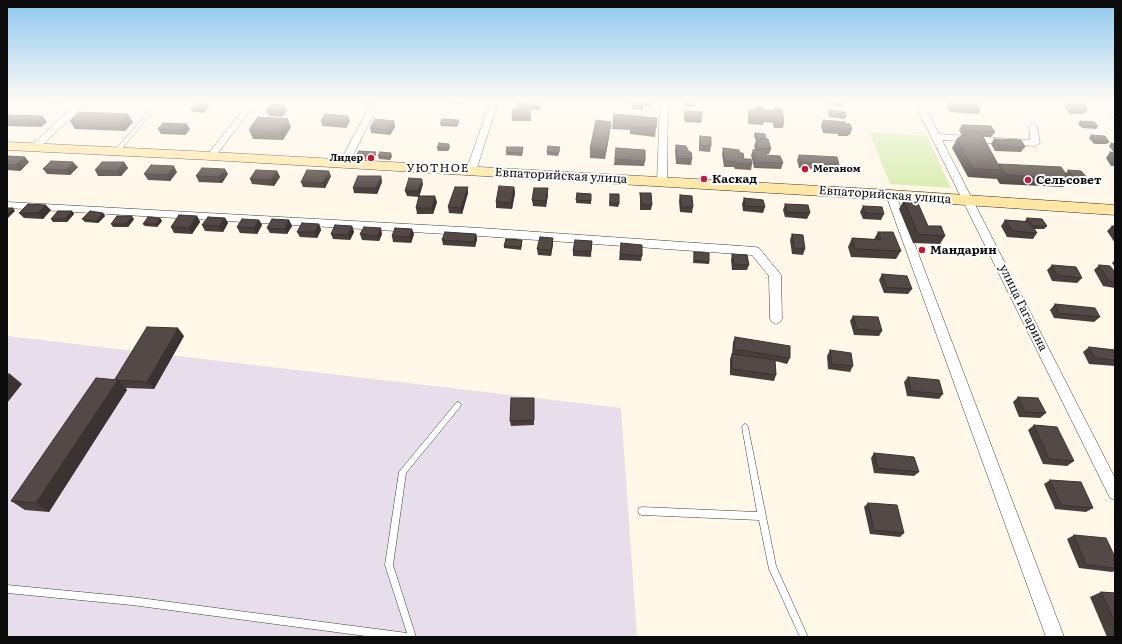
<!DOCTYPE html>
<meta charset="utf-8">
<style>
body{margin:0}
#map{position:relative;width:1122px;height:644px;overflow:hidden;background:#fff7e8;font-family:Literata,serif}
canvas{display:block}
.frame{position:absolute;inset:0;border:8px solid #0b0b0b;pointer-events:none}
</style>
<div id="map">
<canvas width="1122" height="644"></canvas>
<div class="frame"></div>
</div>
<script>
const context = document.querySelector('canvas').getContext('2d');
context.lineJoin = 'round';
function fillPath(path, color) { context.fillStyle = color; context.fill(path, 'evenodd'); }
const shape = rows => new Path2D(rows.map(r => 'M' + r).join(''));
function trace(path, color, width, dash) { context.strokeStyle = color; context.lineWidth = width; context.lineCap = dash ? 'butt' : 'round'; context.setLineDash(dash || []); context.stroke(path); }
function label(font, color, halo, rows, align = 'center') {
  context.font = font + ' Literata,serif'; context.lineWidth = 4; context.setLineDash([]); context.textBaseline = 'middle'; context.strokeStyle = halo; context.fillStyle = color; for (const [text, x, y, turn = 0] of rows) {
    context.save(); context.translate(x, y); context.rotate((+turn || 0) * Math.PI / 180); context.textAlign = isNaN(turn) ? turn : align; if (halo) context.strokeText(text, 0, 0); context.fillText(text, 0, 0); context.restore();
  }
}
fillPath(shape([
 [7,336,621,408,637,637,7,637]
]), '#e8ddeb');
fillPath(shape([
 [869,132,927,136,951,188,890,184]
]), '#d8edaf');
const lane = shape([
 [157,102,161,102,119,152,115,152,115,150,157,102],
 [458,402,460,403,461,405,460,407,406,473,393,565,416,637,373,637,132,605,7,593,7,585,132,597,407,633,385,565,399,472,456,403,458,402],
 [745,424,747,425,748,427,776,566,808,637,800,637,769,569,759,520,642,515,639,514,638,511,639,508,642,507,757,512,742,427,743,425,745,424]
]);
const street = shape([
 [78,102,87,102,37,150,31,150,29,148,31,146,78,102],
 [249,102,257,102,214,158,208,158,206,156,208,154,249,102],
 [372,102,380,102,349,163,347,165,341,165,339,163,372,102],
 [490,102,498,102,476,171,474,173,468,173,466,171,490,102],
 [660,102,668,102,667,182,662,185,657,182,660,102],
 [914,102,922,102,939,134,1030,140,1029,126,1033,123,1037,126,1040,143,1035,146,942,140,1115,478,1115,500,1110,498,914,102],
 [1100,102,1108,102,1115,110,1115,118,1112,117,1100,102],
 [891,192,896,195,1064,637,1046,637,886,195,891,192],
 [7,202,480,228,755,247,759,248,781,275,782,319,780,322,776,324,772,322,770,319,769,276,752,255,480,236,7,208,7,202]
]);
const secondary = shape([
 [7,142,211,152,891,190,1115,205,1115,215,891,200,211,160,7,150,7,142]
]);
trace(lane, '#3e3e3e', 1);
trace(street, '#3e3e3e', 1);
trace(secondary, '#2d2d2d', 1);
fillPath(lane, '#fff');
fillPath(street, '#fff');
fillPath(secondary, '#ffe7a3');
fillPath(shape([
 [47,102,62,102,60,103,48,103],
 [357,102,370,102,369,104,358,103],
 [450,102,468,102,466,105,450,104],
 [541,102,541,106,540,110,531,110,531,121,512,121,512,115,518,109,517,103],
 [626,102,652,102,651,107,643,106,643,110,632,109,633,105,626,104],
 [685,102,695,102,694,107,685,106],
 [830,102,843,102,843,104,842,106,831,106],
 [950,102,958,102,981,108,978,114,950,112,947,107],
 [1067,102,1077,102,1079,104,1088,109,1084,114,1070,114,1064,106],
 [210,106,204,113,192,112,191,109],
 [757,106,764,110,773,111,774,108,784,123,783,128,774,128,773,123,764,122,763,125,748,124,748,115,749,110,756,110],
 [829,110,846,116,845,119,829,117,828,113],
 [266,111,287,111,282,117,269,116],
 [685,111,702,117,701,123,685,122,684,117],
 [7,115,47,122,41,127,7,126],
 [657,118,655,137,630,134,630,130,612,129,613,121],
 [459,120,459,123,457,127,441,126,440,124],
 [823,120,846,124,852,129,850,135,848,135,848,136,838,136,838,134,823,133,821,126],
 [70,121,133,122,125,131,75,129],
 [321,121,350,121,346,128,322,126],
 [394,121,395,127,390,135,371,133,370,128],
 [1080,121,1098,126,1096,129,1082,128,1078,124],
 [611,122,610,130,605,159,590,158,590,149],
 [962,125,995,132,991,137,983,137,998,165,999,164,1066,173,1068,170,1089,180,1084,186,1071,185,1068,181,1063,187,1000,184,996,178,996,179,968,177,952,148,957,139,962,136,959,130],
 [291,127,283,140,253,139,249,130],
 [158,129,190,129,185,135,161,134],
 [755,133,766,139,771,149,769,154,765,154,766,155,783,163,781,169,754,168,751,155,753,150,755,150,754,146,756,141,754,136],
 [1091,135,1109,142,1107,144,1094,144,1089,138],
 [700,136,711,146,710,152,699,151,699,142],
 [994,139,1025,147,1021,152,995,151,991,144],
 [1111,143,1115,144,1115,166,1111,166,1106,158,1110,152,1114,153,1109,146],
 [676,145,692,159,691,165,676,164,675,151],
 [450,147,448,151,438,151,437,148],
 [523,147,523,150,522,156,506,155,506,152],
 [616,148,645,161,644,166,614,165],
 [723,148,740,153,744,159,752,164,751,170,735,169,734,167,724,167,722,154],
 [560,150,558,156,547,155,547,152],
 [376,154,374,160,357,159,356,156],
 [799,155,839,165,836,170,799,168,797,160],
 [7,156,29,162,20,171,7,170],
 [378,156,392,156,390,160,379,159],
 [124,162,128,168,121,176,98,176,95,170],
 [78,167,70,175,47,174,43,169],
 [277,171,280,177,274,186,252,184,250,179],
 [177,172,170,181,148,180,144,174],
 [228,174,222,183,199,182,196,176],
 [331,176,325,188,303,187,301,182],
 [381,176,382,182,377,194,354,193,353,188],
 [423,184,419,197,407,196,405,191],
 [514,187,515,193,512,209,496,208,496,202],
 [468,193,462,214,449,213,448,207],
 [577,193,591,194,591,204,576,203],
 [640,193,652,205,651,210,640,210],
 [548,194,546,207,533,206,532,200],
 [610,194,619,204,618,207,609,206],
 [680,195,693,207,692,213,680,212,679,201],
 [744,198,765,207,763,213,743,211,742,204],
 [904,200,928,226,945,236,940,244,913,243,899,209],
 [437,202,433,214,417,214,416,208],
 [785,204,810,213,807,219,785,217,783,210],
 [863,206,884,214,881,220,863,219,860,212],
 [51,210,43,219,24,218,19,213],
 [72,211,74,214,67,222,53,222,51,219],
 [103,213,105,216,98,223,85,222,82,219],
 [197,216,200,222,192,234,174,233,171,227],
 [160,218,162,221,157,227,145,226,143,224],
 [225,218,228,223,223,232,205,231,202,225],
 [1027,218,1047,226,1044,229,1034,229,1037,233,1033,239,1007,237,1001,226,1005,220,1025,221],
 [134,219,128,227,113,227,111,224],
 [259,220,262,225,257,234,240,233,237,227],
 [289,220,292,226,287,234,270,233,267,228],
 [319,224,321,230,317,238,300,237,297,232],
 [352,226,354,232,350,240,333,239,331,234],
 [1112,226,1115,226,1115,243,1107,231],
 [878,232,901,251,896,259,851,257,848,247,852,238,874,239],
 [360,234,382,234,379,241,362,240],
 [414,234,411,243,393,242,392,236],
 [476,234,477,239,475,247,443,245,442,240],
 [792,234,805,249,803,255,792,254,790,240],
 [553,238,553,244,551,256,538,255,537,249],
 [592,241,591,257,573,256,573,251],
 [522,243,521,250,504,248,504,246],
 [621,243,642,256,641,261,619,260],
 [694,252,709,262,709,264,693,263],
 [732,254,749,265,747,270,732,270,731,260],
 [1115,260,1115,267,1112,263],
 [1052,265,1082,278,1077,283,1052,281,1047,270],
 [1099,265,1115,271,1115,288,1103,286,1094,270],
 [882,274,912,289,908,294,884,293,879,280],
 [1055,304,1100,317,1094,322,1054,318,1050,310],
 [853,316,882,331,879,336,854,335,850,321],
 [184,336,154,389,126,388,127,390,49,512,25,510,11,501,115,379],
 [735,337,790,358,787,364,775,361,776,375,774,381,730,375,730,359,732,354,733,342],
 [1089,347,1115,350,1115,366,1089,364,1083,352],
 [830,350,853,366,850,372,828,369,827,356],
 [908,377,943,394,939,399,907,396,904,382],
 [1018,397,1046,413,1040,418,1019,417,1013,402],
 [534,403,534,425,511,426,510,421],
 [1034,425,1074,461,1067,466,1043,464,1028,430],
 [874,453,919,472,914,476,874,473,871,458],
 [1050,480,1093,508,1086,512,1055,509,1044,484],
 [868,503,904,533,900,537,870,534,864,507],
 [1074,535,1115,557,1115,571,1112,572,1079,568,1067,539],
 [1101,592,1115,593,1115,637,1107,637,1090,597]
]), '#483f3c');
fillPath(shape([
 [208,104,210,106,204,113,203,110],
 [285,105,287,111,282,117,280,111],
 [128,114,133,122,125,131,120,123],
 [43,116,47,122,41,127,37,122],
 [348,116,350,121,346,128,345,122],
 [288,119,291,127,283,140,280,132],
 [394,121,395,127,390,135,388,130],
 [611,122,610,130,605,159,606,151],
 [187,124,190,129,185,135,182,130],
 [449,144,450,147,448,151,448,148],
 [376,152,376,154,374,160,373,157],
 [391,153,392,156,390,160,389,157],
 [25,157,29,162,20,171,15,165],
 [73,162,78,167,70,175,66,170],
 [124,162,128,168,121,176,117,171],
 [174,166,177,172,170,181,167,175],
 [225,169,228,174,222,183,219,177],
 [277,171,280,177,274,186,271,180],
 [329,171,331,176,325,188,323,183],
 [381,176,382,182,377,194,376,188],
 [422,179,423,184,419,197,418,191],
 [468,187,468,193,462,214,461,208],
 [514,187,515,193,512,209,511,203],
 [548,188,548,194,546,207,546,201],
 [435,196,437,202,433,214,432,208],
 [46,205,51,210,43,219,38,213],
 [13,208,15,211,7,219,7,213],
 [72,211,74,214,67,222,65,219],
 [103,213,105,216,98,223,96,221],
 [132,216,134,219,128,227,126,224],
 [197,216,200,222,192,234,189,228],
 [160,218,162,221,157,227,156,224],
 [225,218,228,223,223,232,219,226],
 [259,220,262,225,257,234,254,228],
 [289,220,292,226,287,234,285,229],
 [319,224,321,230,317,238,315,232],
 [352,226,354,232,350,240,348,235],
 [381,228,382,234,379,241,377,236],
 [412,229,414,234,411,243,409,237],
 [476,234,477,239,475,247,474,242],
 [553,238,553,244,551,256,551,250],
 [178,328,184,336,154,389,147,382],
 [10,374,22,384,7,403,7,378],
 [118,380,127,390,49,512,36,503]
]), '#3b3331');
const building = shape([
 [518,102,541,102,540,105,517,103,518,102],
 [633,102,644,102,643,104,633,103,633,102],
 [832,102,843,102,843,104,832,103,832,102],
 [950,102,977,103,981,108,953,107,950,102],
 [1069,102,1077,102,1079,104,1084,104,1088,109,1074,108,1069,102],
 [196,103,208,104,203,110,191,109,196,103],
 [271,104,285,105,280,111,266,111,271,104],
 [757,106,763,107,764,110,775,111,774,108,782,109,784,123,775,122,775,117,765,117,765,119,750,118,749,110,757,110,757,106],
 [513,109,531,109,530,115,512,115,513,109],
 [829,110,845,112,846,116,830,115,829,110],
 [685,111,702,112,702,117,685,117,685,111],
 [79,112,128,114,120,123,70,121,79,112],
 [325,114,348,116,345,122,321,121,325,114],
 [614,114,657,118,656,128,631,126,631,122,613,121,614,114],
 [7,115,43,116,37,122,7,120,7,115],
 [258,117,288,119,280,132,249,130,258,117],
 [375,119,394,121,388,130,370,128,375,119],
 [442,119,459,120,457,125,440,124,442,119],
 [596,120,611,122,606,151,590,149,596,120],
 [823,120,845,122,846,124,850,124,852,129,849,129,850,131,840,130,840,128,825,127,823,120],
 [1080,121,1094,122,1098,126,1084,126,1080,121],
 [163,123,187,124,182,130,158,129,163,123],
 [962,125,991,126,995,132,965,130,962,125],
 [967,132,981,133,1001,170,973,169,957,139,961,136,969,135,967,132],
 [755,133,765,134,766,139,761,138,760,140,757,140,755,133],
 [1091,135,1105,136,1109,142,1096,141,1091,135],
 [700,136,711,137,711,146,700,145,700,136],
 [761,138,768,139,771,149,758,148,756,141,761,141,761,138],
 [994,139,1021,140,1025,147,998,145,994,139],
 [439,143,449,144,448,148,437,148,439,143],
 [1111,143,1115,144,1115,148,1111,143],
 [676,145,686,146,689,152,691,152,692,159,677,158,676,145],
 [548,146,560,147,558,153,547,152,548,146],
 [507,147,523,147,522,153,506,152,507,147],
 [616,148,645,150,645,161,615,159,616,148],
 [723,148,739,150,740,153,743,153,744,159,751,159,752,164,736,163,736,162,725,161,723,148],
 [753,150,764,150,766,155,780,156,783,163,756,162,753,150],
 [359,151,376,152,373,157,356,156,359,151],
 [380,152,391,153,389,157,378,156,380,152],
 [1110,152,1115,153,1115,159,1110,152],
 [799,155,837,157,839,165,801,162,799,155],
 [7,156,25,157,15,165,7,165,7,156],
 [51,161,73,162,66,170,43,169,51,161],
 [102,162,124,162,117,171,95,170,102,162],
 [999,164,1061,167,1069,178,1006,175,999,164],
 [151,165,174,166,167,175,144,174,151,165],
 [202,168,225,169,219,177,196,176,202,168],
 [256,170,277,171,271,180,250,179,256,170],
 [307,170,329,171,323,183,301,182,307,170],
 [1068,170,1081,171,1089,180,1075,179,1068,170],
 [358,176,381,176,376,188,353,188,358,176],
 [409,178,422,179,418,191,405,191,409,178],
 [499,186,514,187,511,203,496,202,499,186],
 [455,187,468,187,461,208,448,207,455,187],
 [534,188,548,188,546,201,532,200,534,188],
 [577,193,591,194,591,201,576,200,577,193],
 [640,193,651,193,652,205,641,204,640,193],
 [610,194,619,194,619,204,610,203,610,194],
 [680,195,692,196,693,207,681,207,680,195],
 [419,196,435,196,432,208,416,208,419,196],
 [744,198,763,200,765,207,745,206,744,198],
 [904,200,917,201,928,226,941,226,945,236,918,234,904,200],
 [28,204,46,205,38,213,19,213,28,204],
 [785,204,808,205,810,213,787,212,785,204],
 [863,206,882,207,884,214,865,213,863,206],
 [7,208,13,208,7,213,7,208],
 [58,211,72,211,65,219,51,219,58,211],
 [90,211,103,213,96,221,82,219,90,211],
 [179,215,197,216,189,228,171,227,179,215],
 [117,216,132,216,126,224,111,224,117,216],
 [148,217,160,218,156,224,143,224,148,217],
 [208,217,225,218,219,226,202,225,208,217],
 [1027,218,1042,219,1047,226,1032,226,1027,218],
 [242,219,259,220,254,228,237,227,242,219],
 [272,219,289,220,285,229,267,228,272,219],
 [1005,220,1030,222,1037,233,1012,231,1005,220],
 [302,223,319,224,315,232,297,232,302,223],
 [335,225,352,226,348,235,331,234,335,225],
 [1112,226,1115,226,1115,230,1112,226],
 [364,227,381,228,377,236,360,234,364,227],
 [395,228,412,229,409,237,392,236,395,228],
 [445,232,476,234,474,242,442,240,445,232],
 [878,232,893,232,901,251,855,249,852,238,881,240,878,232],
 [792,234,803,235,805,249,794,248,792,234],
 [540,237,553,238,551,250,537,249,540,237],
 [506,239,522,240,521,247,504,246,506,239],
 [575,240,592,241,591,251,573,251,575,240],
 [621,243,642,245,642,256,620,254,621,243],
 [694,252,709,253,709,262,694,260,694,252],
 [732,254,747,255,749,265,734,264,732,254],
 [1052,265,1076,267,1082,278,1057,275,1052,265],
 [1099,265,1110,266,1114,271,1115,271,1115,282,1109,281,1099,265],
 [882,274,907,276,912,289,887,287,882,274],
 [1055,304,1095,308,1100,317,1059,313,1055,304],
 [853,316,878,317,882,331,857,329,853,316],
 [147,327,178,328,147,382,118,380,115,379,147,327],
 [735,337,790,346,790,358,734,349,735,337],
 [1089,347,1115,350,1115,360,1095,358,1089,347],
 [830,350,851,353,853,366,832,364,830,350],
 [732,354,775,360,776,375,732,369,732,354],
 [7,374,10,374,7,378,7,374],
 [908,377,939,380,943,394,911,391,908,377],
 [96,378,118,380,36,503,11,501,96,378],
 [1018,397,1038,398,1046,413,1025,412,1018,397],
 [511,398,534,398,534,420,510,421,511,398],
 [1034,425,1057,427,1074,461,1049,459,1034,425],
 [874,453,914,457,919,472,878,468,874,453],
 [1050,480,1081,482,1093,508,1061,505,1050,480],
 [868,503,897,505,904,533,874,530,868,503],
 [1074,535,1106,538,1115,557,1115,568,1086,565,1074,535],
 [1101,592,1115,593,1115,622,1101,592]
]);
fillPath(building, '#544946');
trace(building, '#3b3331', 1);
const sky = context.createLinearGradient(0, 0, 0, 192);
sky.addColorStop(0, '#8ec9f0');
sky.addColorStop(0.53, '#fffbf5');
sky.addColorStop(1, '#fffbf500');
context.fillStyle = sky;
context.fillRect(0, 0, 1122, 192);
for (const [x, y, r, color] of [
 [371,158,4,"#c6173a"],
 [805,169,4,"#c6173a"],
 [704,179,4,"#c6173a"],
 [1028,180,4,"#c6173a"],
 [922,250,4,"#c6173a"]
]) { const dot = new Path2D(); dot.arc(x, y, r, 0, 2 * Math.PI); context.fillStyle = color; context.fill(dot); trace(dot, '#fff', 1.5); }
label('bold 10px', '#0b0b0b', '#fff', [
 ["Лидер",363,158],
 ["Меганом",813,169,"left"]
], 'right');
context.letterSpacing = '1px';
label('12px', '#0b0b0b', '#fff', [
 ["УЮТНОЕ",438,168]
]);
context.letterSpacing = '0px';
label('12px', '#0b0b0b', '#fff', [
 ["Евпаторийская улица",561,176,3],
 ["Евпаторийская улица",885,195,4],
 ["улица Гагарина",1023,308,64]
]);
label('bold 12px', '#0b0b0b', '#fff', [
 ["Каскад",712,179],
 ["Сельсовет",1036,180],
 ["Мандарин",930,250]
], 'left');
</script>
